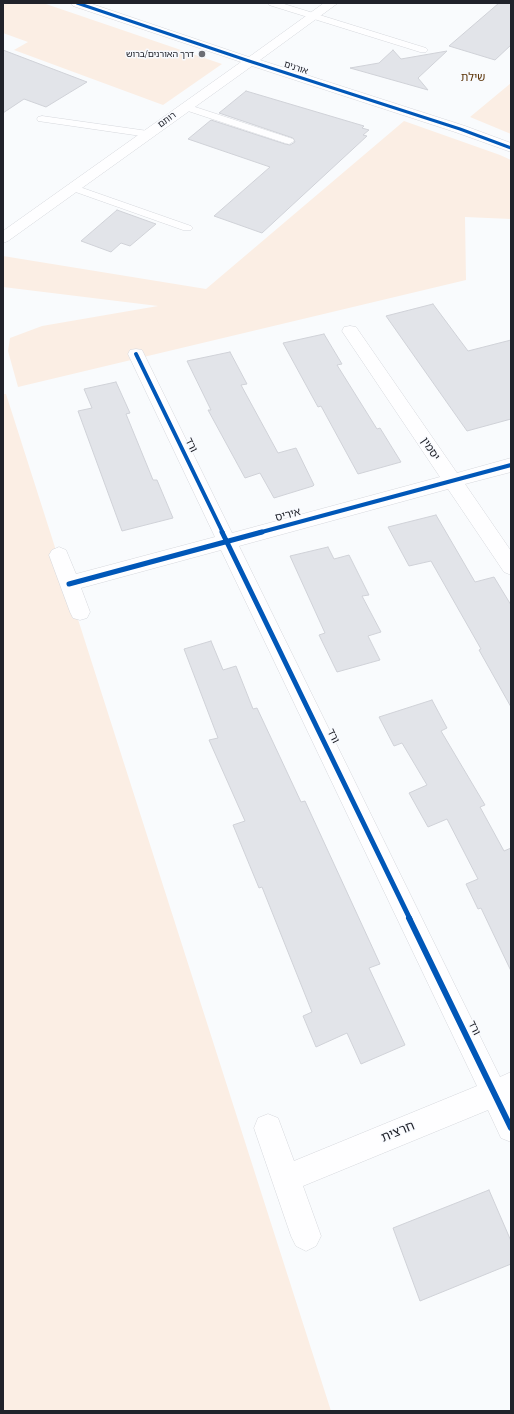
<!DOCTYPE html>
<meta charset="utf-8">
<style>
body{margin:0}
#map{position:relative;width:514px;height:1414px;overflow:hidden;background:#f9fbfd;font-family:Bitter,serif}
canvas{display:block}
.frame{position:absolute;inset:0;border:4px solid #20222a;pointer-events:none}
</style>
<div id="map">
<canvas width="514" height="1414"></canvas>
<div class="frame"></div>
</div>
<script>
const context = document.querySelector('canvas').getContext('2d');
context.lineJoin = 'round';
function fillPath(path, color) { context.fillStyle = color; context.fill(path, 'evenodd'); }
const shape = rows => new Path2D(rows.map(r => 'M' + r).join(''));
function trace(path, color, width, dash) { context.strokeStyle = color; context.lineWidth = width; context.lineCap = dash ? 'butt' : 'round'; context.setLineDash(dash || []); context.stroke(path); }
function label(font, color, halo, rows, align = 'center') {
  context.font = font + ' Bitter,"Noto Sans Hebrew",serif'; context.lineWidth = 3; context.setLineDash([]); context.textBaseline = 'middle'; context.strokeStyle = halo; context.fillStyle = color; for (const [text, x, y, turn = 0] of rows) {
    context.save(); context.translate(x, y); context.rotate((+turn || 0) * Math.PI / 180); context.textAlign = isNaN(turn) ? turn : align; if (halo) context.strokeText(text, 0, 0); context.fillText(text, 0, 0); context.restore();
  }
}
fillPath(shape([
 [3,3,43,3,222,64,163,105,14,50,28,42,3,33],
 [511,83,511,134,470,117],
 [404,121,500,155,511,160,511,219,465,217,466,280,18,387,8,351,10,338,42,326,158,306,3,287,3,256,206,289],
 [3,394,6,394,331,1411,3,1411]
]), '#fbeee4');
const building = shape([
 [499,3,511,3,511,45,495,60,449,46,499,3],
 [3,50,87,82,46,107,24,99,3,113,3,50],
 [393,50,401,59,447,51,418,78,428,90,350,68,379,63,393,50],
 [246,91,364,126,362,128,369,130,363,135,367,136,262,233,214,216,270,167,188,139,211,120,285,144,290,145,295,142,293,138,219,113,246,91],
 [117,210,156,224,130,246,121,243,111,252,81,241,117,210],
 [433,304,468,351,511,340,511,419,467,431,386,316,433,304],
 [324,334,342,364,337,365,377,429,380,428,401,462,358,474,321,406,318,407,283,343,324,334],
 [230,352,247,384,241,385,278,453,296,448,314,485,313,486,274,498,260,473,245,478,208,410,211,410,187,361,230,352],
 [116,382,130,413,126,414,153,480,157,480,173,518,122,531,78,411,92,408,84,389,116,382],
 [436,515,475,582,494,577,511,605,511,707,479,650,481,649,431,561,409,566,388,527,436,515],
 [328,547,334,559,349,555,369,595,362,596,381,632,368,636,380,660,337,672,319,635,325,633,290,556,328,547],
 [211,641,223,670,236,666,253,709,257,708,301,802,305,801,380,964,369,968,405,1045,361,1064,347,1033,316,1047,303,1016,312,1012,262,887,259,888,233,825,245,821,209,740,218,738,184,649,211,641],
 [432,700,447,728,441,731,485,805,480,807,504,851,511,848,511,971,481,908,478,909,466,884,478,879,447,819,428,827,409,793,427,785,402,743,394,746,379,717,432,700],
 [489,1190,511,1241,511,1264,420,1301,393,1228,489,1190]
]);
fillPath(building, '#e2e4e9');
trace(building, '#d0d2d8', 1);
const lane = shape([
 [267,3,281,3,426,48,428,50,426,52,420,52,269,5,267,3],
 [186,104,293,139,294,141,289,144,285,143,182,109,181,107,186,104],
 [42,116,148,131,153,134,148,137,38,121,37,119,38,117,42,116],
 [74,185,191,226,193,228,191,230,183,230,70,190,68,188,70,186,74,185]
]);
const street = shape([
 [71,3,89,3,249,57,324,3,338,3,260,60,465,126,511,143,511,152,455,132,252,66,8,241,3,243,3,231,241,62,73,6,71,3],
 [350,326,356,327,457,473,511,458,511,472,465,484,511,551,511,575,504,572,448,489,239,546,500,1077,511,1072,511,1142,501,1138,488,1110,303,1186,321,1236,316,1246,306,1251,296,1246,291,1236,254,1128,258,1118,268,1114,278,1118,294,1161,477,1086,221,550,81,588,90,612,87,618,80,620,73,618,70,612,49,555,52,550,59,547,66,550,76,574,215,537,128,354,130,350,136,349,142,350,144,354,232,533,440,477,342,331,344,327,350,326]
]);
trace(lane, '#d6d8dd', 1);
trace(street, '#d6d8dd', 1);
fillPath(lane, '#fefeff');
fillPath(street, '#fefeff');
trace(shape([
 [77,3,249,61,460,129,511,148]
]), '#0057b8', 3);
trace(shape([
 [136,354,223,533],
 [258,533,511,465]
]), '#0057b8', 4);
trace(shape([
 [222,532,410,919],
 [69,584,262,532]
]), '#0057b8', 5);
trace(shape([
 [409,918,511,1128]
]), '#0057b8', 6);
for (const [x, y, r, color] of [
 [202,54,4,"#6c6e74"]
]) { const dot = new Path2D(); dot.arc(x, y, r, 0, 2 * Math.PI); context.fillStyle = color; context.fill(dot); trace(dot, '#f8fafe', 1.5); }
label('9px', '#20222a', '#f8fafe', [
 ["דרך האורנים/ברוש",194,54]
], 'right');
label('9px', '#20222a', '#f8fafe', [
 ["אורנים",296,68,18],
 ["רותם",167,120,-36]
]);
label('11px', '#5a3204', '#f8fafe', [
 ["שילת",473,78]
]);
label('11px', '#20222a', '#f8fafe', [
 ["ורד",191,445,64],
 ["יסמין",430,449,56],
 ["איריס",288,515,-15],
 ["ורד",333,736,64],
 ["ורד",474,1028,64]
]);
label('13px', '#20222a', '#f8fafe', [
 ["חרצית",398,1132,-22]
]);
</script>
